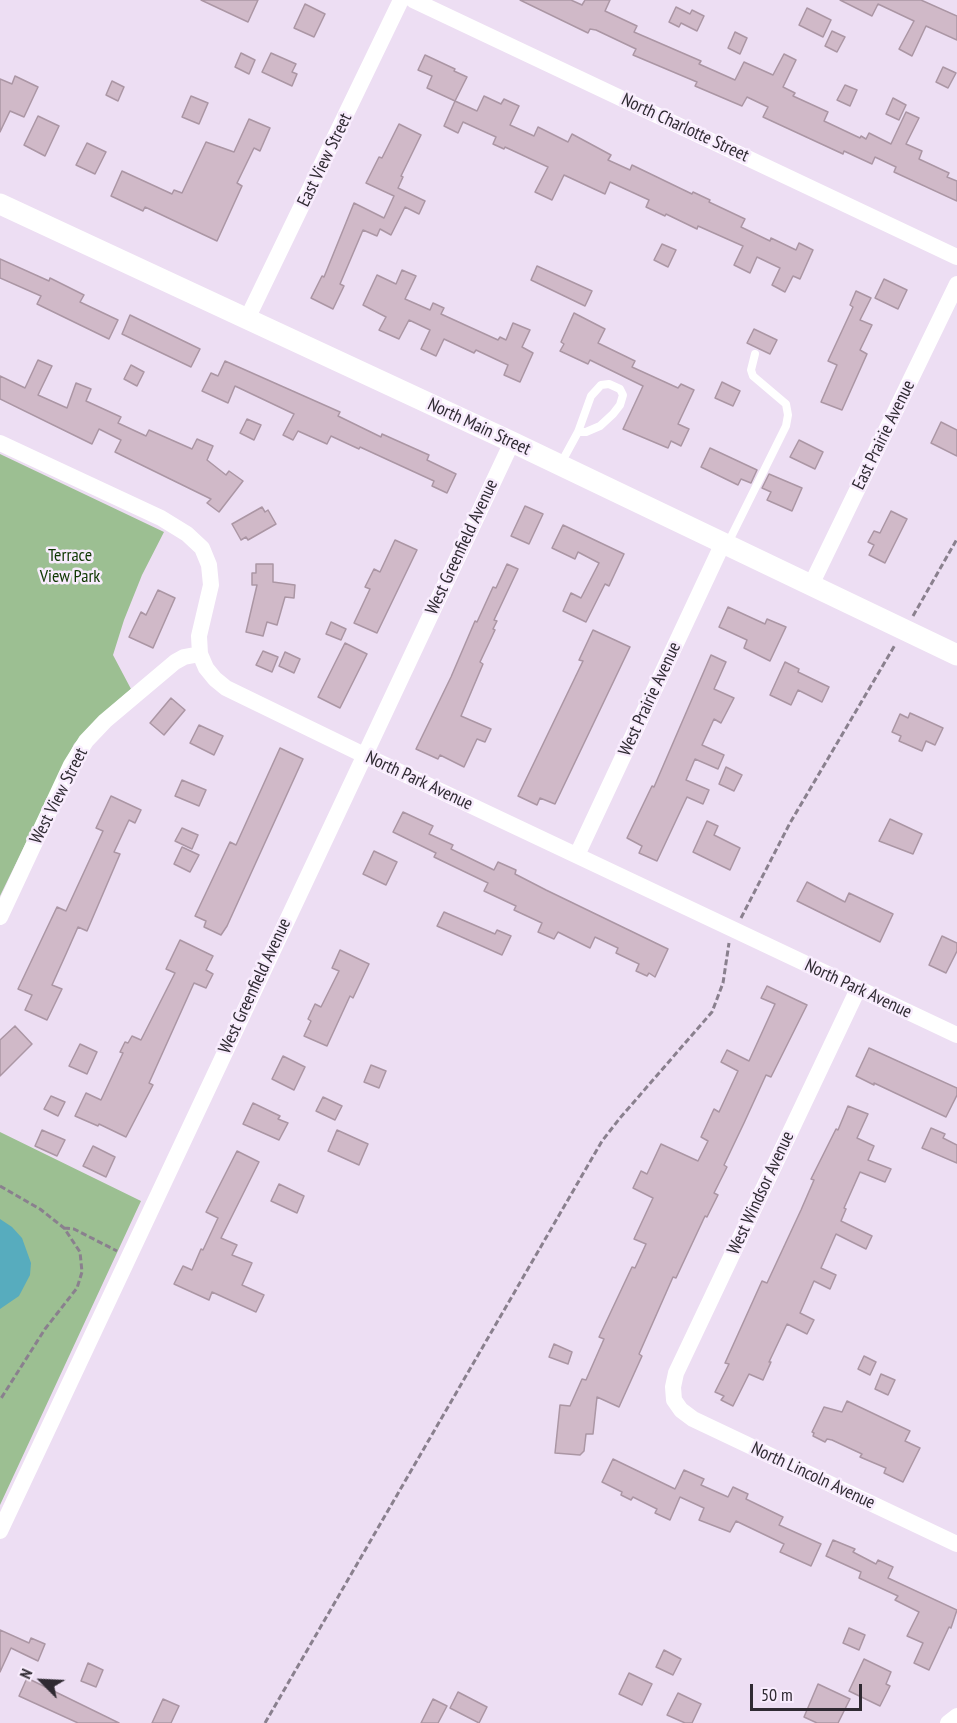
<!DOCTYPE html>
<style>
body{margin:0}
#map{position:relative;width:957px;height:1723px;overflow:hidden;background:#eddef3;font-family:"PT Sans Narrow",sans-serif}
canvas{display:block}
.north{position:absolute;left:12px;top:1651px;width:60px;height:60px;-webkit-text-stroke:4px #f8ecfd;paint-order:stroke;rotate:294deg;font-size:16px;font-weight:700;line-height:24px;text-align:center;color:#2f2a32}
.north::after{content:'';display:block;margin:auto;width:21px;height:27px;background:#2f2a32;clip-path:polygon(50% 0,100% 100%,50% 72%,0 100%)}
.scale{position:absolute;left:750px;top:1684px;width:112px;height:27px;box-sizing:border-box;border:3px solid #2f2a32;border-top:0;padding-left:8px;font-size:18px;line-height:21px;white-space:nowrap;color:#2f2a32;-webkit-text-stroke:4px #f8ecfd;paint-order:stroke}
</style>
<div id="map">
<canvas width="957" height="1723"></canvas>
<div class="north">N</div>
<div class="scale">50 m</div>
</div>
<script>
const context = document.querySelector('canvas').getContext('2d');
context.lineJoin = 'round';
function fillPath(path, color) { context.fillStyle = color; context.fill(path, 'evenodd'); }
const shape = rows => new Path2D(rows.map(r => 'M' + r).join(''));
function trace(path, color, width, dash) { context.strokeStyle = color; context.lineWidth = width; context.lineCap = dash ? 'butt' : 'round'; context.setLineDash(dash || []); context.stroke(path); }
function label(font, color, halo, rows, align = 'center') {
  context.font = font + ' "PT Sans Narrow",sans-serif'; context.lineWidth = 5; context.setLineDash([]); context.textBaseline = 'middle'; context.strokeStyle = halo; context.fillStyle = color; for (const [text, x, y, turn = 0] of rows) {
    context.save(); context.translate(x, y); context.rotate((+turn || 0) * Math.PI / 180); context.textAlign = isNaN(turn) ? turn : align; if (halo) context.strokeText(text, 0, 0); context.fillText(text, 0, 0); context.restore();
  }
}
fillPath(shape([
 [0,454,164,532,142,575,124,620,113,655,131,689,100,716,74,744,0,896],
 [0,1132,141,1201,0,1505]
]), '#9cbf92');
fillPath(shape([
 [0,1219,12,1227,22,1238,31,1263,30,1275,19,1296,0,1309]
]), '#57acbe');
const building = shape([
 [201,0,258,0,248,22,201,0],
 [520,0,571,0,582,5,585,0,610,0,605,11,637,26,634,32,701,61,699,64,735,80,744,62,773,75,784,54,796,60,783,87,795,93,793,96,828,112,824,121,860,138,861,136,866,139,869,133,891,144,906,112,919,118,906,144,922,151,919,159,949,173,947,177,957,181,957,201,894,172,896,167,875,157,872,164,844,151,843,154,763,117,768,107,747,97,742,106,695,86,697,82,633,55,636,49,596,30,590,29,588,33,520,0],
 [840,0,921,0,957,16,957,40,926,26,912,56,899,49,914,21,878,4,872,16,840,0],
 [305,4,325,14,314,37,294,28,305,4],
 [676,7,690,14,692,10,704,16,697,31,681,23,679,27,669,22,676,7],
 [807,8,831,20,823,37,799,25,807,8],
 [832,31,845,37,837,52,825,46,832,31],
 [735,32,747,38,740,54,728,48,735,32],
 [241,53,255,60,249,74,235,67,241,53],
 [271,53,296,64,292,72,297,74,292,86,262,72,271,53],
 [425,55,455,69,454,71,467,77,455,101,427,88,432,76,418,70,425,55],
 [943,67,956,73,948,88,936,82,943,67],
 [15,76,38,87,24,117,10,111,0,132,0,79,12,84,15,76],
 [112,81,124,87,118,101,106,95,112,81],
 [845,85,857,90,850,106,837,100,845,85],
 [191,96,208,103,199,124,182,117,191,96],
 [484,96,501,104,504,99,519,106,510,125,534,136,538,127,568,142,572,134,611,155,608,160,630,170,632,165,692,194,693,192,710,200,709,202,745,219,741,227,770,241,771,238,796,250,799,243,813,250,800,279,793,276,785,292,772,285,780,268,757,257,750,273,734,265,743,246,698,226,697,229,666,214,665,216,646,207,649,200,610,182,605,194,564,175,552,200,535,192,548,167,505,147,504,149,493,144,496,137,463,122,458,133,444,126,455,101,477,111,484,96],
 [893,98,906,105,899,120,886,114,893,98],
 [38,116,59,126,45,156,24,145,38,116],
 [249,119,270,128,260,151,254,148,237,183,242,186,217,241,145,207,143,211,111,196,122,171,172,194,174,190,182,193,206,142,234,152,249,119],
 [399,124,421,135,401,176,403,177,398,188,425,201,419,214,405,207,391,235,380,229,377,236,363,230,340,284,344,286,333,309,311,298,322,276,324,277,354,203,384,218,394,196,366,183,379,157,382,158,399,124],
 [87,143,106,152,95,174,76,165,87,143],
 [662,244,676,250,668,267,654,260,662,244],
 [0,259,49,281,50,278,84,295,80,302,118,320,109,339,37,304,41,296,0,278,0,259],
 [537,266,592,291,585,306,531,280,537,266],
 [402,270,416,276,405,299,430,310,433,303,444,308,441,314,498,340,500,337,506,340,513,323,530,330,522,347,533,353,520,382,504,375,508,365,476,350,474,353,444,339,436,356,421,349,430,330,409,320,399,339,379,330,386,317,363,305,377,275,396,284,402,270],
 [884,279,907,290,898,309,875,298,884,279],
 [856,291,871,298,860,320,872,325,860,350,867,354,842,410,821,402,837,365,828,361,853,307,850,305,856,291],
 [574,313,605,329,598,343,635,361,632,367,678,388,681,384,694,390,678,424,689,429,681,446,671,441,668,448,623,429,643,386,590,360,588,364,560,351,564,344,561,342,574,313],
 [130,315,200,349,191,367,122,334,130,315],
 [754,329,777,340,770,354,747,343,754,329],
 [38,360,52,366,38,395,67,408,76,383,91,389,86,401,121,417,118,423,146,436,149,430,192,449,197,439,213,446,207,460,226,475,229,471,243,481,219,512,207,503,211,499,115,452,121,440,99,429,92,444,0,399,0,376,25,388,38,360],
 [225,361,340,412,338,416,381,437,382,434,429,455,427,460,456,474,447,493,432,486,434,481,360,447,359,449,331,436,327,444,298,431,293,440,283,435,294,414,235,386,228,403,202,391,211,373,218,376,225,361],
 [131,365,144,372,137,386,124,379,131,365],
 [722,382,740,391,733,406,715,398,722,382],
 [247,419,261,425,254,440,240,433,247,419],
 [941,422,957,430,957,456,931,443,941,422],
 [799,440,823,452,815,469,790,457,799,440],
 [710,448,757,470,751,483,741,479,738,485,701,467,710,448],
 [769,474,802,488,792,511,767,500,771,492,762,488,769,474],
 [525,506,543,514,529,544,511,536,525,506],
 [262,507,265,512,268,510,276,524,248,540,246,537,241,540,232,524,262,507],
 [891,511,907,519,885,563,869,555,874,545,868,542,874,531,880,533,891,511],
 [563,525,624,554,609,586,605,584,586,622,563,611,571,593,581,598,599,563,578,552,575,559,552,548,563,525],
 [395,540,417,550,377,633,354,623,370,589,365,587,374,569,380,572,395,540],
 [256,564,273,564,273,582,295,585,294,598,285,597,277,625,267,622,263,636,246,632,257,585,252,585,252,573,256,573,256,564],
 [507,564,518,569,494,620,497,621,493,629,495,630,480,662,483,664,461,716,491,729,485,742,477,739,464,767,440,755,438,759,416,749,451,677,475,621,477,622,493,587,496,588,507,564],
 [158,590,175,598,153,648,129,637,141,612,146,615,158,590],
 [728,607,765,624,767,619,786,627,770,661,744,648,747,640,719,627,728,607],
 [331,622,346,629,341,640,326,634,331,622],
 [593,630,630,647,555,804,540,798,537,805,518,796,583,661,579,660,593,630],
 [345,643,367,654,340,708,318,697,345,643],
 [263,651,278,657,272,672,256,665,263,651],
 [285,652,300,659,294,673,279,666,285,652],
 [711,655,726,662,714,689,734,698,721,723,714,719,702,745,724,755,718,769,695,759,686,780,709,790,703,804,687,797,657,861,639,853,642,846,627,838,652,786,654,787,711,655],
 [785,662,799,669,798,672,829,687,822,702,798,690,791,705,770,695,785,662],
 [171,698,185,710,164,735,150,723,171,698],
 [910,713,943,728,935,745,926,741,922,751,899,741,901,736,892,732,900,714,908,718,910,713],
 [199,725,223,736,214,755,190,743,199,725],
 [280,748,303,759,227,926,221,935,204,927,206,921,195,916,230,842,236,845,280,748],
 [726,767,742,775,734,791,719,784,726,767],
 [182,780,206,790,199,806,175,796,182,780],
 [111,796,141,810,135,823,129,820,114,852,120,854,87,931,78,927,66,954,52,985,62,989,47,1020,25,1010,32,995,18,989,57,907,66,911,103,831,96,828,111,796],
 [403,812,433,826,429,834,453,845,451,849,494,870,498,862,516,870,515,874,546,890,668,949,655,977,649,973,647,976,636,971,639,964,616,953,618,948,595,937,590,948,558,932,554,939,538,932,542,923,514,910,516,906,484,891,488,883,434,857,436,853,393,832,403,812],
 [890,819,922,834,913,854,879,841,890,819],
 [707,821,718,826,714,835,740,848,730,870,693,852,707,821],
 [182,828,198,835,192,849,175,841,182,828],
 [182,847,199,855,190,872,174,864,182,847],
 [374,851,397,862,386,885,363,874,374,851],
 [807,882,845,902,849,893,893,914,880,942,797,901,807,882],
 [444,912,495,934,497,930,511,936,502,955,437,926,444,912],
 [942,936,957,943,957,951,946,973,929,965,942,936],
 [180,940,213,956,206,970,213,974,206,988,194,983,149,1083,153,1085,126,1137,99,1124,98,1126,75,1116,86,1093,101,1100,123,1053,120,1052,125,1042,128,1043,132,1036,141,1040,175,973,166,969,180,940],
 [340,950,369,964,353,998,350,996,327,1046,304,1036,311,1021,308,1019,315,1004,321,1007,339,971,332,968,340,950],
 [767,986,807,1005,771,1077,766,1075,744,1123,724,1165,727,1167,714,1193,718,1195,707,1217,705,1216,676,1278,673,1277,639,1354,642,1356,619,1407,597,1397,593,1434,586,1434,584,1451,580,1455,555,1453,560,1405,570,1406,582,1379,586,1380,604,1339,599,1337,632,1267,635,1268,646,1244,634,1239,653,1198,633,1188,641,1171,647,1174,661,1144,698,1161,708,1141,701,1137,714,1109,719,1112,738,1071,721,1062,727,1050,749,1061,775,1004,761,998,767,986],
 [15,1026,32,1044,0,1076,0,1040,15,1026],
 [80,1044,97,1052,87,1074,69,1066,80,1044],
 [869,1048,957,1088,957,1095,946,1117,874,1083,874,1085,856,1076,869,1048],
 [283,1056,305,1067,294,1090,272,1079,283,1056],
 [371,1065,386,1071,379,1088,364,1082,371,1065],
 [51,1096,65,1102,58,1116,44,1109,51,1096],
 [323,1097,342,1106,335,1120,316,1111,323,1097],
 [253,1103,280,1116,278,1119,288,1123,279,1140,243,1124,253,1103],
 [848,1106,868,1114,857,1138,874,1146,868,1160,891,1169,885,1182,860,1172,844,1208,846,1209,841,1221,872,1236,866,1249,836,1234,821,1268,836,1275,830,1289,814,1281,800,1313,814,1320,807,1334,787,1324,769,1362,771,1362,763,1380,749,1374,733,1406,721,1400,724,1396,715,1392,729,1364,725,1363,762,1281,767,1283,801,1210,814,1180,811,1179,836,1129,838,1130,848,1106],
 [931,1128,945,1134,943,1138,957,1145,957,1163,922,1148,931,1128],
 [42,1130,65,1140,57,1156,35,1146,42,1130],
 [337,1130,368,1144,359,1165,328,1151,337,1130],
 [93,1146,115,1157,106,1177,83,1166,93,1146],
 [237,1151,259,1162,221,1238,237,1245,232,1255,252,1263,242,1285,264,1295,256,1312,212,1292,209,1300,174,1284,183,1266,192,1270,201,1249,203,1250,218,1218,206,1212,237,1151],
 [279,1184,304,1196,297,1213,271,1201,279,1184],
 [554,1344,572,1352,568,1364,549,1357,554,1344],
 [864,1356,876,1362,870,1375,858,1369,864,1356],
 [881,1374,895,1380,888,1395,875,1389,881,1374],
 [847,1401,910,1431,905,1441,920,1448,903,1482,884,1473,886,1468,860,1457,862,1454,832,1440,827,1439,825,1442,813,1436,814,1433,812,1432,824,1407,842,1412,847,1401],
 [613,1459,675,1489,684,1470,704,1479,701,1485,728,1497,733,1487,748,1494,746,1499,783,1517,779,1525,821,1544,811,1566,780,1552,784,1544,736,1521,730,1532,699,1520,704,1508,680,1497,670,1520,655,1513,657,1509,633,1497,631,1500,621,1495,622,1492,602,1482,613,1459],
 [833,1540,855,1549,853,1552,876,1564,878,1560,893,1567,888,1578,957,1610,951,1628,949,1627,929,1670,914,1663,923,1643,907,1636,919,1612,895,1600,898,1596,859,1578,861,1572,826,1556,833,1540],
 [849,1628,865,1635,859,1650,843,1643,849,1628],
 [0,1630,29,1643,31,1638,45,1644,38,1661,11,1648,0,1672,0,1630],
 [664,1650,681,1659,673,1675,656,1667,664,1650],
 [864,1659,891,1672,886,1684,890,1686,880,1706,849,1691,864,1659],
 [88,1663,103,1670,96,1687,81,1681,88,1663],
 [629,1673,652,1684,642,1705,619,1694,629,1673],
 [27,1678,119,1723,78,1723,19,1696,27,1678],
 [818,1684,850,1699,838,1723,817,1723,804,1717,818,1684],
 [458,1692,487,1707,479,1723,450,1708,458,1692],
 [678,1693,701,1704,692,1723,685,1723,667,1715,678,1693],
 [163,1699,179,1706,171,1723,152,1723,163,1699],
 [433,1699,447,1706,438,1723,421,1723,433,1699]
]);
fillPath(building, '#d0b9c8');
trace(building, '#ab96a4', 1.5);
trace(shape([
 [913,616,957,539],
 [741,918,790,823,895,645],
 [0,1186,40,1209,64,1228,80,1252,82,1272,77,1288,45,1329,0,1400],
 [64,1228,74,1229,117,1251],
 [265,1723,602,1141,620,1118,712,1012,723,983,729,943]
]), '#8a808e', 3, [6, 3]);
trace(shape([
 [560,465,578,432,591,396,601,385,609,384,620,389,623,395,620,405,613,414,600,426,586,432,578,432],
 [727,545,786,426,788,415,786,404,753,376,751,370,755,354]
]), '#fff', 8);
trace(shape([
 [413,0,957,257],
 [247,319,401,0],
 [0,443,161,518,187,534,202,548,209,565,211,585,199,636,200,654,206,668,215,679,226,688,364,755,957,1035],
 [811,585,957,284],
 [577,855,723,543],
 [0,917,71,765,86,741,105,721,175,662,184,657,200,654],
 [858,989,676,1373,673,1387,674,1400,681,1410,693,1419,957,1544],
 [0,1531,512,442],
 [948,1723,957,1716]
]), '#fff', 16);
trace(shape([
 [0,204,512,442,957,655]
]), '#fff', 21);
label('18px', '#2f2a32', '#f8ecfd', [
 ["North Charlotte Street",685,128,25],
 ["East View Street",325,160,-64],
 ["North Main Street",479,427,25],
 ["East Prairie Avenue",884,435,-64],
 ["West Greenfield Avenue",462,547,-65],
 ["West Prairie Avenue",650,699,-65],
 ["North Park Avenue",419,781,25],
 ["West View Street",59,796,-63],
 ["West Greenfield Avenue",255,986,-65],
 ["North Park Avenue",858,989,25],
 ["West Windsor Avenue",761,1193,-65],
 ["North Lincoln Avenue",813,1476,25]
]);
label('18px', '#0e3700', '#f8ecfd', [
 ["Terrace",70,556],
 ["View Park",70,577]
]);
</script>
